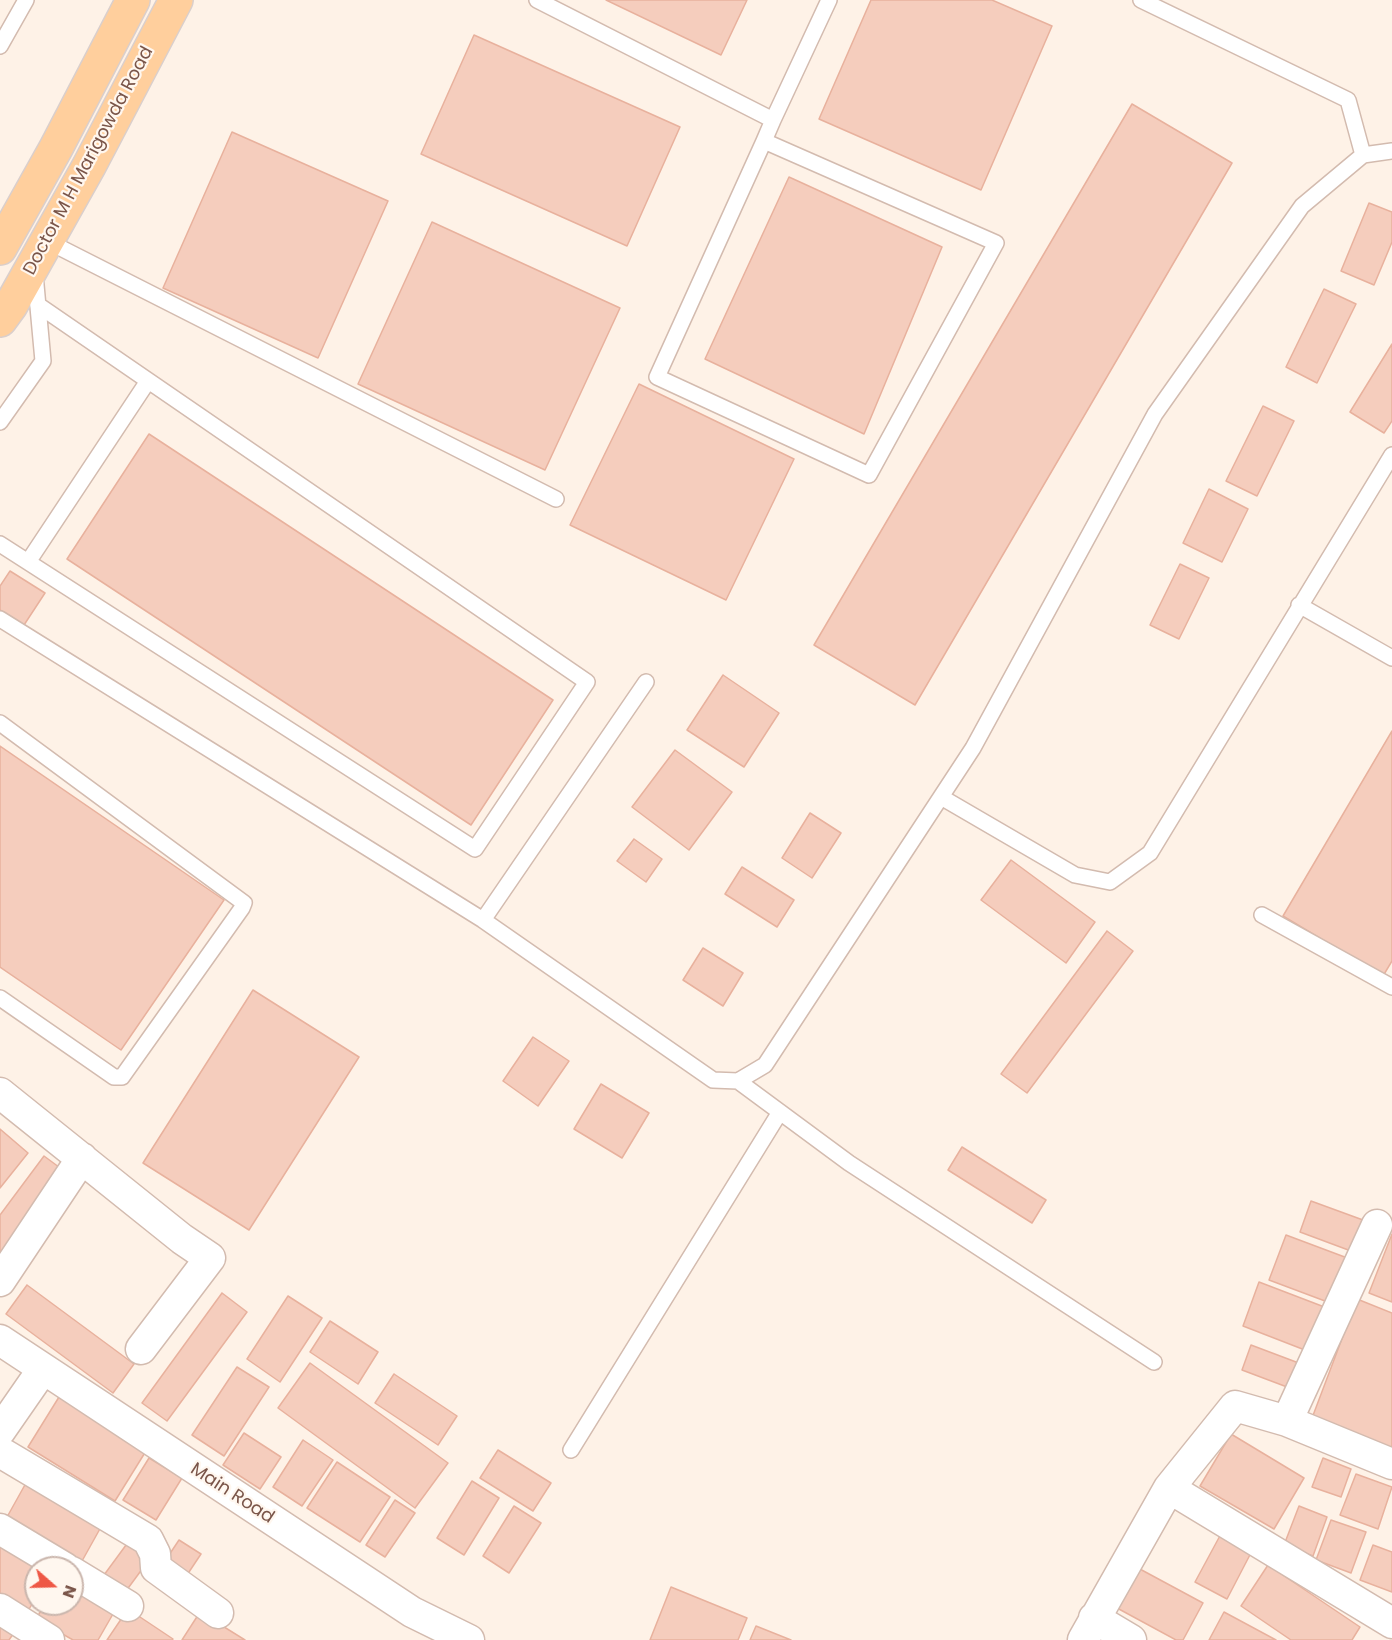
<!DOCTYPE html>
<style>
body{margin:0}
#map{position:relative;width:1392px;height:1640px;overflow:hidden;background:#fef2e7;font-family:Poppins,sans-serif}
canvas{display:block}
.north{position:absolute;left:24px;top:1556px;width:60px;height:60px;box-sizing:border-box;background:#fff7ef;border:2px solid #cab6ad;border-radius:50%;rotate:110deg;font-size:16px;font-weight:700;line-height:24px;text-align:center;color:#7a5549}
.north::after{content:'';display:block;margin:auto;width:21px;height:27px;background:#ee5846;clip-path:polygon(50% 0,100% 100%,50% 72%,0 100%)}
</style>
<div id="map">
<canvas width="1392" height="1640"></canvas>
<div class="north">N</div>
</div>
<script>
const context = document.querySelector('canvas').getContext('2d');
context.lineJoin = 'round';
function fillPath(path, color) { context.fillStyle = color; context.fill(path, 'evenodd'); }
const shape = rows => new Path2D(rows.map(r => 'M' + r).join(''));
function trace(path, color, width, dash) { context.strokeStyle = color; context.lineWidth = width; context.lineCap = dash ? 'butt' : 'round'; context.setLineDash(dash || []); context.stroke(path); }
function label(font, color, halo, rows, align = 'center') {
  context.font = font + ' Poppins,sans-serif'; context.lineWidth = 4.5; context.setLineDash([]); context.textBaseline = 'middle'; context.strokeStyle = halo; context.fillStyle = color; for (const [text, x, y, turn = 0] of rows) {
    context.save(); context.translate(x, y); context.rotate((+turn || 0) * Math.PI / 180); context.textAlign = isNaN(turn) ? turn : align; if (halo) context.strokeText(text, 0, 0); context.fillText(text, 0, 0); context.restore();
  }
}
const building = shape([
 [606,0,747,0,721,55,606,0],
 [871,0,992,0,1052,26,981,190,819,119,871,0],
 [474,35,680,127,627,246,421,154,474,35],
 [1132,104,1232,163,915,705,814,645,1132,104],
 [232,132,388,201,318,358,163,288,232,132],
 [789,177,942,247,864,434,705,359,789,177],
 [1369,203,1392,212,1392,242,1374,285,1341,271,1369,203],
 [432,222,620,308,545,470,358,384,432,222],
 [1324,289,1356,304,1317,383,1286,367,1324,289],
 [1392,344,1392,421,1384,433,1350,412,1392,344],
 [639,384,794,459,726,600,570,525,639,384],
 [1263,406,1294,421,1257,496,1226,481,1263,406],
 [149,434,553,700,471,825,67,559,149,434],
 [1209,489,1248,509,1222,562,1183,543,1209,489],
 [1180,564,1209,578,1179,639,1150,625,1180,564],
 [10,571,45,593,24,625,0,610,0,586,10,571],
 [723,675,779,713,744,767,687,730,723,675],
 [1392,731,1392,961,1383,976,1283,916,1392,731],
 [0,746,224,900,121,1050,0,967,0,746],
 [675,750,732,792,689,850,632,807,675,750],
 [810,813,841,833,812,878,782,858,810,813],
 [634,839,662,859,646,882,617,861,634,839],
 [1011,860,1095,922,1066,963,981,900,1011,860],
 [742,867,794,900,777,927,725,894,742,867],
 [1107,931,1133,951,1027,1093,1001,1074,1107,931],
 [703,948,743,973,723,1006,683,980,703,948],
 [253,990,359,1057,249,1230,143,1163,253,990],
 [533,1037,569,1061,538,1106,503,1081,533,1037],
 [601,1084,649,1113,622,1158,574,1129,601,1084],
 [0,1129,28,1153,0,1188,0,1129],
 [962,1147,1046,1200,1032,1223,948,1170,962,1147],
 [44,1156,67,1173,0,1264,0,1215,44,1156],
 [1311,1201,1363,1220,1351,1251,1300,1232,1311,1201],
 [1392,1234,1392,1302,1369,1293,1392,1234],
 [1286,1235,1350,1259,1333,1304,1269,1280,1286,1235],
 [1259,1282,1327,1308,1310,1352,1243,1326,1259,1282],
 [27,1285,134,1364,113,1393,6,1314,27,1285],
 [222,1293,247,1312,167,1421,142,1403,222,1293],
 [288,1296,322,1318,280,1382,247,1359,288,1296],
 [1357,1299,1392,1313,1392,1458,1309,1426,1357,1299],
 [330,1321,378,1352,358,1384,310,1352,330,1321],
 [1251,1345,1304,1365,1295,1390,1242,1370,1251,1345],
 [310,1363,448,1463,415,1508,278,1408,310,1363],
 [237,1367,269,1387,224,1456,192,1435,237,1367],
 [394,1374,457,1416,438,1445,375,1403,394,1374],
 [59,1397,146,1451,115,1501,28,1447,59,1397],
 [244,1433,281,1457,260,1489,223,1465,244,1433],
 [1231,1434,1304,1478,1274,1529,1200,1486,1231,1434],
 [303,1440,333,1460,302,1506,273,1487,303,1440],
 [498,1450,551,1483,533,1511,480,1478,498,1450],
 [149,1458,182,1478,156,1520,123,1500,149,1458],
 [1323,1458,1351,1469,1341,1497,1312,1487,1323,1458],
 [337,1462,390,1497,360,1542,307,1508,337,1462],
 [31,1474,106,1518,77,1570,2,1526,31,1474],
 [1356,1474,1392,1487,1378,1529,1340,1515,1356,1474],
 [472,1481,499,1498,464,1555,437,1538,472,1481],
 [395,1500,415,1513,385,1557,366,1545,395,1500],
 [514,1506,541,1523,509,1573,483,1556,514,1506],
 [1299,1506,1327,1517,1313,1556,1284,1545,1299,1506],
 [1331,1520,1366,1532,1351,1573,1316,1560,1331,1520],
 [1222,1532,1253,1549,1227,1599,1195,1582,1222,1532],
 [0,1535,36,1568,36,1597,24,1618,0,1604,0,1535],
 [179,1540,201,1554,185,1578,163,1564,179,1540],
 [129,1541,151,1557,126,1591,104,1575,129,1541],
 [1373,1545,1392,1552,1392,1592,1360,1580,1373,1545],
 [1268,1565,1360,1627,1352,1640,1291,1640,1241,1606,1268,1565],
 [1138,1568,1203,1603,1183,1640,1176,1640,1117,1608,1138,1568],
 [72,1580,117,1607,98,1640,73,1640,36,1619,45,1604,72,1604,72,1580],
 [671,1587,747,1618,738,1640,650,1640,671,1587],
 [128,1609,173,1639,172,1640,107,1640,128,1609],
 [200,1612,245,1640,182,1640,200,1612],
 [1224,1612,1276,1640,1209,1640,1224,1612],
 [0,1615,18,1627,9,1640,0,1640,0,1615],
 [756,1626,791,1640,750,1640,756,1626]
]);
fillPath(building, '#f5cdbd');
trace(building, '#e8b19d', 1.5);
const service = shape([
 [537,0,773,120,829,0],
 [1141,0,1348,100,1363,155,1392,151],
 [0,46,26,0],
 [764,141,996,243,869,475,657,377,764,141,773,120],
 [47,241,556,499],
 [0,422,43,361,35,274],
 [0,544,475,849,587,682,38,305],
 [28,562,148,381],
 [1299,605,1392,658],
 [0,619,483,920,713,1080,738,1081,765,1065,973,748,1155,414,1302,206,1363,155],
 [0,723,244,903,242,908,122,1077,114,1077,0,998],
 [941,797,1075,875,1110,882,1150,853,1392,455],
 [1262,915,1392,987],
 [483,920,646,682],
 [738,1081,849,1163,1154,1362],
 [571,1450,780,1112]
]);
const minor = shape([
 [0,1093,182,1239,210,1258,141,1349],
 [0,1281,82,1158],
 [0,1340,412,1612,469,1640],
 [1287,1421,1377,1225],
 [0,1431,43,1369],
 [0,1452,148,1540,155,1554,156,1568,218,1613],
 [1169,1488,1392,1623],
 [0,1529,65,1568],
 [72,1572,128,1606],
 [0,1609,49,1640],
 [1094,1618,1131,1640],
 [1083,1640,1169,1488,1235,1406,1287,1421,1392,1464]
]);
const primary = shape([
 [0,248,56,148,133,0],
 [0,320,11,305,89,166,176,0]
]);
trace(service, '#d3bbaf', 18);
trace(minor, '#d3bbaf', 33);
trace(primary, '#dacfcc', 36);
trace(service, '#fff', 15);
trace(minor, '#fff', 30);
trace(primary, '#ffcf9d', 33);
label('18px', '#7a5549', '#fff7ef', [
 ["Doctor M H Marigowda Road",89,161,-62],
 ["Main Road",232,1494,33]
]);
</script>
